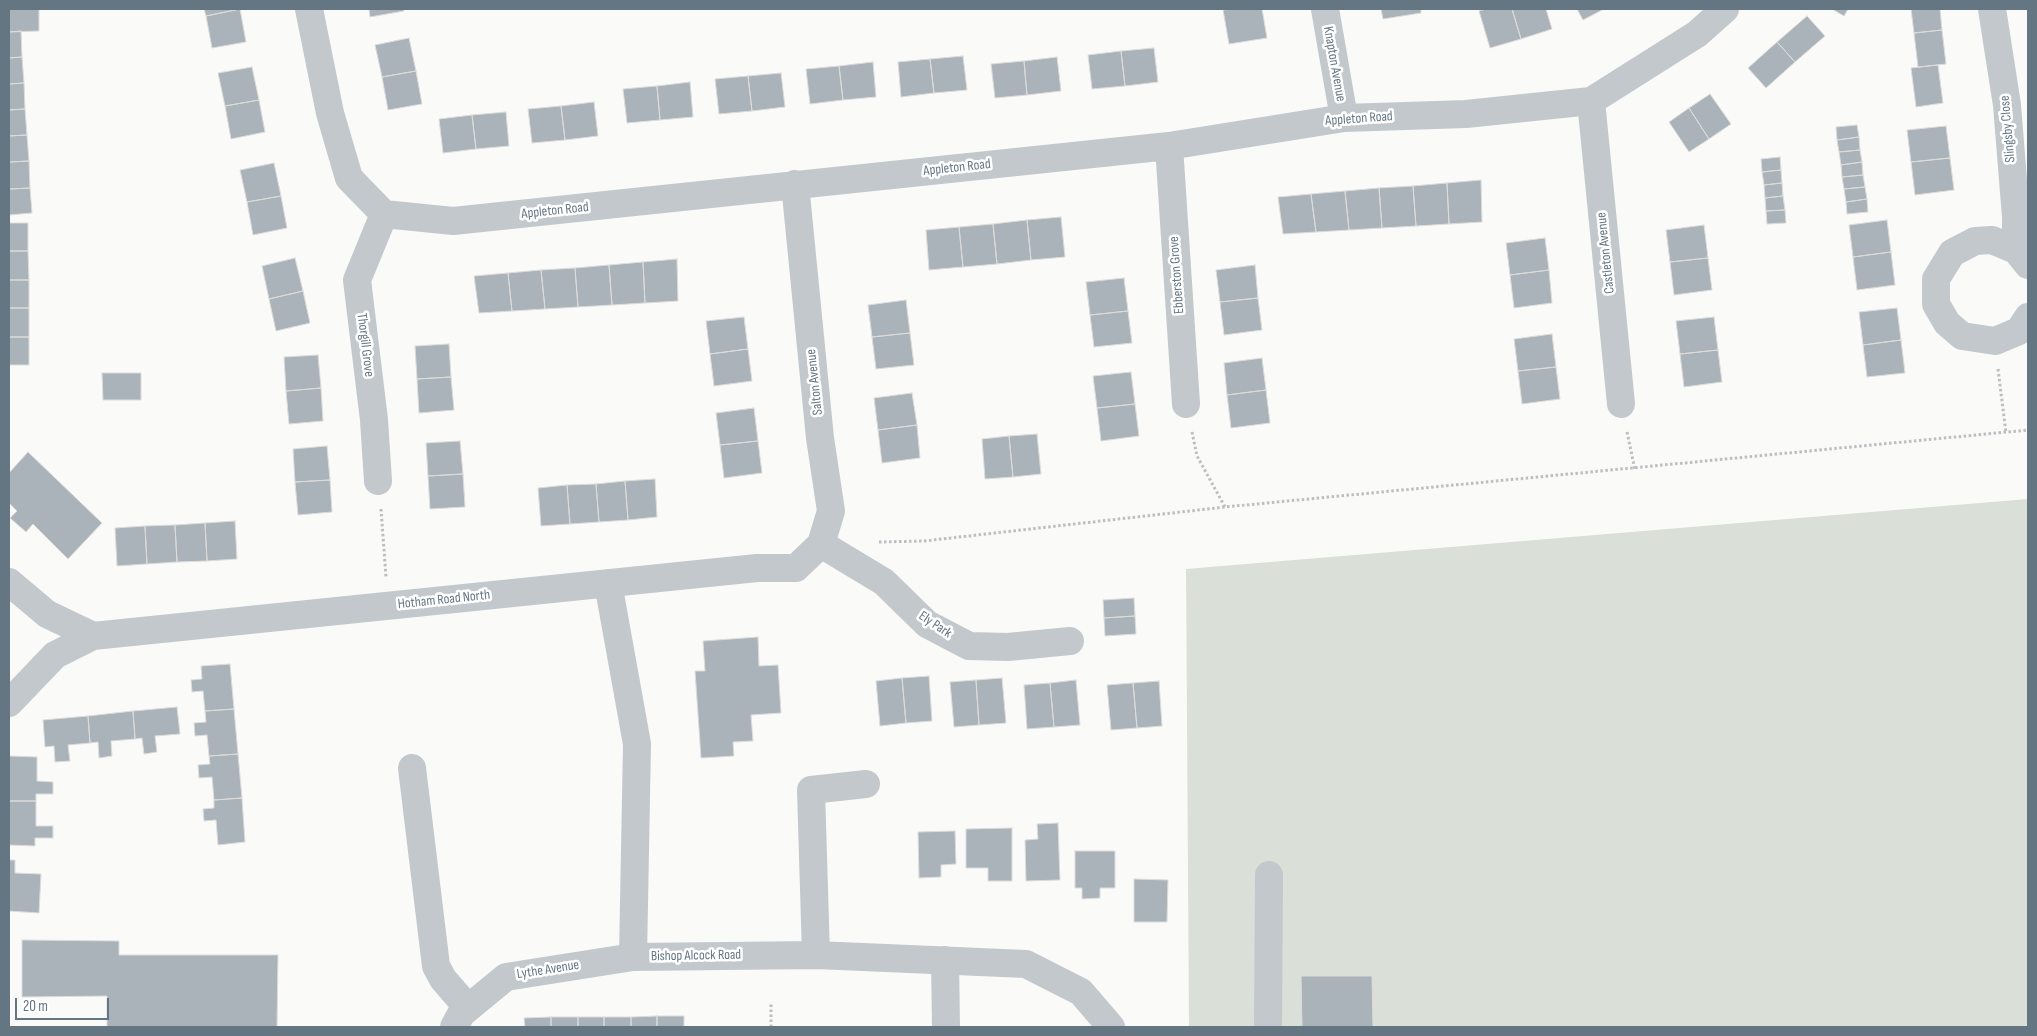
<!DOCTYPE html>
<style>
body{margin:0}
#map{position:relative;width:2037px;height:1036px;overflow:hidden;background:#fafaf8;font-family:"Sofia Sans Condensed",sans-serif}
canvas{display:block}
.frame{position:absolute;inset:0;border:10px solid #657683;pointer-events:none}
.scale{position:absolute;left:15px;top:998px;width:94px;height:22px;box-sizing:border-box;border:2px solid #657683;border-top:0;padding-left:6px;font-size:15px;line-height:18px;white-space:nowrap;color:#657683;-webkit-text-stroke:4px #fff;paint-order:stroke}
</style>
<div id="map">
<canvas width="2037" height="1036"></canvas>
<div class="frame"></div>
<div class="scale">20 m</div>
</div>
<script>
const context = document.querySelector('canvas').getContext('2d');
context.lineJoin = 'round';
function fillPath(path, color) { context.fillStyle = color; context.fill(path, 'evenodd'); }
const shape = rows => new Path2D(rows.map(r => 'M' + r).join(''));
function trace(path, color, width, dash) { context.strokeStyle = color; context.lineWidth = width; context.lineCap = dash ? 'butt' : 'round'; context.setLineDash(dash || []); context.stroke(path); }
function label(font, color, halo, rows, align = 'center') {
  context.font = font + ' "Sofia Sans Condensed",sans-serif'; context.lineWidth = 5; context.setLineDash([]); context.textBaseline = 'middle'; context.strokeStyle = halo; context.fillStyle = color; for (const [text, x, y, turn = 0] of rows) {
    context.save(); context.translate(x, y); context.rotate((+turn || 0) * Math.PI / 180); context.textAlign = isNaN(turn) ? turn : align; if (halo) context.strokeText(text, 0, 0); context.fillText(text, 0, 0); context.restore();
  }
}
fillPath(shape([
 [2028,499,2028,1027,1189,1027,1186,569]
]), '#dadfd7');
const building = shape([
 [9,9,39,9,39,31,9,32,9,9],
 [204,9,240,9,206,16,204,9],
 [240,9,246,42,212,48,206,16,240,9],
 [369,9,404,9,404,11,370,17,369,9],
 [1233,9,1262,9,1267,38,1229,44,1223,10,1233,9],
 [1381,9,1421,9,1421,13,1383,19,1381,9],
 [1486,9,1512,9,1521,39,1490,48,1479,11,1486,9],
 [1512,9,1546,9,1552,29,1521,39,1512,9],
 [1577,9,1604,9,1583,20,1577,9],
 [1832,9,1848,9,1844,16,1832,9],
 [1911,9,1940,9,1942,30,1914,33,1911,9],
 [1807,16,1825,36,1795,62,1777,42,1807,16],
 [1942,30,1946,64,1918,67,1914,33,1942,30],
 [21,31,22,57,9,58,9,32,21,31],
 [409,38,416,71,382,77,375,45,409,38],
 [1777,42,1795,62,1766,88,1748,68,1777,42],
 [1154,48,1158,82,1125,86,1121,51,1154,48],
 [1121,51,1125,86,1092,89,1088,55,1121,51],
 [963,56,967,90,934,93,930,59,963,56],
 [22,57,24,83,9,84,9,58,22,57],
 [1057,57,1061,91,1027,95,1024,61,1057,57],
 [930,59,934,93,901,97,898,62,930,59],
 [1024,61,1027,95,995,98,991,64,1024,61],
 [873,62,876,97,843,100,839,66,873,62],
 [1938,65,1943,103,1916,107,1911,68,1938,65],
 [839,66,843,100,810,104,806,69,839,66],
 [252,67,259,100,225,106,218,73,252,67],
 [416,71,422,104,388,110,382,77,416,71],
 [781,73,785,107,752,111,748,76,781,73],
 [748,76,752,111,719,114,715,79,748,76],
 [690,82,693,117,660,120,657,86,690,82],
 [24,83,25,109,9,110,9,84,24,83],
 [657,86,660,120,627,123,623,89,657,86],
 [1710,94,1731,124,1709,139,1689,108,1710,94],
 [259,100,265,132,231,139,225,106,259,100],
 [594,102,598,136,565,140,561,106,594,102],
 [561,106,565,140,532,143,528,109,561,106],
 [1689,108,1709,139,1689,152,1669,122,1689,108],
 [25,109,27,135,9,136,9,110,25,109],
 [506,112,509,146,476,149,472,115,506,112],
 [472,115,476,149,443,153,439,119,472,115],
 [1857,125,1859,137,1837,140,1836,127,1857,125],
 [1946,126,1950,158,1911,162,1907,130,1946,126],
 [27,135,29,161,9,162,9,136,27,135],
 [1859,137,1860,150,1839,152,1837,140,1859,137],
 [1860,150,1862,162,1841,165,1839,152,1860,150],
 [1780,157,1781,170,1762,172,1761,159,1780,157],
 [1950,158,1954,190,1915,195,1911,162,1950,158],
 [29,161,30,188,9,189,9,162,29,161],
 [1862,162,1863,175,1842,177,1841,165,1862,162],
 [274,163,281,196,247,202,240,170,274,163],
 [1781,170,1782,183,1764,185,1762,172,1781,170],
 [1863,175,1865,187,1844,189,1842,177,1863,175],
 [1481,180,1482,222,1449,224,1447,183,1481,180],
 [1447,183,1449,224,1416,226,1413,186,1447,183],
 [1782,183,1783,196,1765,198,1764,185,1782,183],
 [1413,186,1416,226,1382,228,1379,188,1413,186],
 [1865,187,1867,199,1846,202,1844,189,1865,187],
 [30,188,32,213,9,215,9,189,30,188],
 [1379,188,1382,228,1349,230,1345,191,1379,188],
 [1345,191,1349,230,1316,232,1311,194,1345,191],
 [1311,194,1316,232,1283,234,1278,197,1311,194],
 [281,196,287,228,253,235,247,202,281,196],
 [1783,196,1785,210,1766,211,1765,198,1783,196],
 [1867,199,1868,212,1847,214,1846,202,1867,199],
 [1785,210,1786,223,1767,224,1766,211,1785,210],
 [1061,217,1065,257,1031,260,1027,220,1061,217],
 [1027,220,1031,260,997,264,993,224,1027,220],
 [1887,220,1891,252,1853,257,1849,225,1887,220],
 [9,223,28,223,28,251,9,251,9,223],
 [993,224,997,264,963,267,959,227,993,224],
 [1704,225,1708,258,1670,262,1666,230,1704,225],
 [959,227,963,267,929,270,926,230,959,227],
 [1545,238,1549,270,1510,275,1506,243,1545,238],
 [9,251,28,251,29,280,9,280,9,251],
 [1891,252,1895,285,1857,290,1853,257,1891,252],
 [295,258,303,291,269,299,262,266,295,258],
 [1708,258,1712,290,1674,295,1670,262,1708,258],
 [677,259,678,301,645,303,643,262,677,259],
 [643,262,645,303,612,305,609,265,643,262],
 [609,265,612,305,578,307,575,268,609,265],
 [1255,265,1258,298,1220,302,1216,270,1255,265],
 [575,268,578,307,545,309,541,270,575,268],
 [541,270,545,309,512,311,508,273,541,270],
 [1549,270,1552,303,1514,308,1510,275,1549,270],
 [508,273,512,311,479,313,474,276,508,273],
 [1124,278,1128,311,1090,315,1086,282,1124,278],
 [9,280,29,280,29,308,9,308,9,280],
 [303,291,310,323,276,331,269,299,303,291],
 [1258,298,1262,330,1224,335,1220,302,1258,298],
 [906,300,910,333,872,337,868,305,906,300],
 [9,308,29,308,29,337,9,337,9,308],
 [1897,308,1901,340,1863,345,1859,312,1897,308],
 [1128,311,1132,343,1094,347,1090,315,1128,311],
 [744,317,748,349,710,354,706,321,744,317],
 [1714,317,1718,350,1680,354,1676,321,1714,317],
 [910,333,914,365,876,369,872,337,910,333],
 [1552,334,1556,367,1518,371,1514,339,1552,334],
 [9,337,29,337,29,365,9,365,9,337],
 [1901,340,1905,373,1867,377,1863,345,1901,340],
 [449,344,451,377,417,379,415,346,449,344],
 [748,349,752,381,714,386,710,354,748,349],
 [1718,350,1722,382,1684,387,1680,354,1718,350],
 [318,355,321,388,286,391,284,357,318,355],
 [1262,358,1266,390,1227,395,1224,363,1262,358],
 [1556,367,1560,399,1522,404,1518,371,1556,367],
 [1131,372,1135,404,1097,408,1093,376,1131,372],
 [102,373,141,373,141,400,103,400,102,373],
 [451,377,454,410,419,413,417,379,451,377],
 [321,388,323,421,289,424,286,391,321,388],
 [1266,390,1270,423,1231,428,1227,395,1266,390],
 [912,393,917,425,878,430,874,398,912,393],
 [1135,404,1139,436,1101,441,1097,408,1135,404],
 [754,408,758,441,720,445,716,413,754,408],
 [917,425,920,458,882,463,878,430,917,425],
 [1037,434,1041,474,1013,477,1009,436,1037,434],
 [1009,436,1013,477,985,479,982,439,1009,436],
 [460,441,463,474,428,476,426,443,460,441],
 [758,441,762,473,724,478,720,445,758,441],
 [327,446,330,480,295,482,293,449,327,446],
 [28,452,102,523,68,559,33,524,26,532,10,518,17,511,9,503,9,473,28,452],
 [463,474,465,507,430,509,428,476,463,474],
 [655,479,657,517,628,520,625,481,655,479],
 [330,480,332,512,298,515,295,482,330,480],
 [625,481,628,520,599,522,596,484,625,481],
 [596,484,599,522,570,524,567,485,596,484],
 [567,485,570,524,541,526,538,488,567,485],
 [235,521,237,559,207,561,205,523,235,521],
 [205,523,207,561,177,562,175,525,205,523],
 [175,525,177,562,147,564,145,526,175,525],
 [145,526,147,564,117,566,115,528,145,526],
 [1134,598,1135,616,1104,618,1103,600,1134,598],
 [1135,616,1136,634,1105,636,1104,618,1135,616],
 [758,637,759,666,778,665,781,713,751,715,753,741,733,742,734,756,701,758,695,671,705,671,703,641,758,637],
 [230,664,234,709,205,711,203,691,192,692,191,680,202,679,201,666,230,664],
 [929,676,932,721,906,723,902,678,929,676],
 [902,678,906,723,880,726,876,681,902,678],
 [1002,678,1006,723,979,725,976,680,1002,678],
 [976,680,979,725,954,727,950,682,976,680],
 [1076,680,1080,725,1054,727,1050,683,1076,680],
 [1159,681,1162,726,1137,728,1133,683,1159,681],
 [1050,683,1054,727,1027,729,1024,685,1050,683],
 [1133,683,1137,728,1111,730,1107,685,1133,683],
 [177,707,180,734,155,736,157,752,144,754,142,738,135,739,133,711,177,707],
 [234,709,238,754,209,756,207,735,195,736,194,723,206,722,205,711,234,709],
 [133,711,135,739,111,741,112,756,99,758,98,742,90,743,88,716,133,711],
 [88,716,90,743,68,745,70,761,55,762,54,746,45,747,43,720,88,716],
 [238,754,242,798,214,800,212,777,199,778,198,765,210,764,209,756,238,754],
 [9,756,37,757,37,781,53,782,53,794,36,794,36,801,9,801,9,756],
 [242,798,245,842,218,845,216,820,204,821,203,809,214,808,214,800,242,798],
 [9,801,36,801,36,826,53,826,53,838,35,838,35,846,9,845,9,801],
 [1058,823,1060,880,1026,881,1025,840,1038,839,1037,824,1058,823],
 [1012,828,1012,881,988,881,988,868,966,868,966,829,1012,828],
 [955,831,956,864,941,865,941,877,919,878,918,832,955,831],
 [1075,851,1115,851,1115,888,1100,888,1100,898,1082,899,1082,888,1075,888,1075,851],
 [9,860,15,860,15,873,41,874,39,913,9,911,9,860],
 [1134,879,1168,880,1167,922,1134,922,1134,879],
 [22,940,119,941,119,955,278,955,277,1027,107,1027,107,996,22,997,22,940],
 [1301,976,1372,976,1373,1027,1302,1027,1301,976],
 [657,1016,657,1027,631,1027,631,1017,657,1016],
 [657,1016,684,1016,684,1027,657,1027,657,1016],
 [551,1017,578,1017,578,1027,551,1027,551,1017],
 [551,1017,551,1027,525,1027,524,1018,551,1017],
 [578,1017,604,1017,604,1027,578,1027,578,1017],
 [604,1017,631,1017,631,1027,604,1027,604,1017]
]);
fillPath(building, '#aab3b9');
trace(building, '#dcdcda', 1);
trace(shape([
 [1998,369,2006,433],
 [1192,432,1197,456,1225,507],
 [1627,432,1635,470],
 [381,509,386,577],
 [879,542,924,541,1225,507,2028,430],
 [771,1027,771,1003]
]), '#bbbfc2', 3, [2.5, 2.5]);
trace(shape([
 [309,9,330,113,349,178,384,214,453,221,1169,146,1344,118,1466,114,1591,101,1697,34,1725,9],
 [1325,9,1344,118],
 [1992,9,2007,105,2016,217,2016,250],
 [1591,101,1621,404],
 [1169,146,1186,404],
 [2028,265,2016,250,1992,240,1975,241,1952,253,1936,279,1936,304,1947,323,1962,336,1995,341,2019,331,2028,317],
 [378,481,374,420,357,280,384,214],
 [821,544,884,582,927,624,969,646,1008,647,1070,641],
 [9,582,47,614,93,636],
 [608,583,637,744,633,957,816,955,1026,964,1081,992,1111,1027],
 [9,703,55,655,93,636,757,568,796,568,821,544,831,511,820,438,795,184],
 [412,768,436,966,443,979,468,1008],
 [816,955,811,790,866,784],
 [945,960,946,1027],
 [454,1027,461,1014,506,977,633,957],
 [1268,1027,1269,875]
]), '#c3c8cc', 28);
label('14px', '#657683', '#fff', [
 ["Knapton Avenue",1334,64,80],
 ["Appleton Road",1359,119,-4],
 ["Slingsby Close",2008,129,-95],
 ["Appleton Road",957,168,-6],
 ["Appleton Road",555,211,-6],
 ["Castleton Avenue",1606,253,-96],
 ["Ebberston Grove",1177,275,-94],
 ["Thorgill Grove",365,345,83],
 ["Salton Avenue",815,382,-96],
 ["Hotham Road North",444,600,-6],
 ["Ely Park",935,625,34],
 ["Bishop Alcock Road",696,956,-1],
 ["Lythe Avenue",548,970,-9]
]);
</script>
